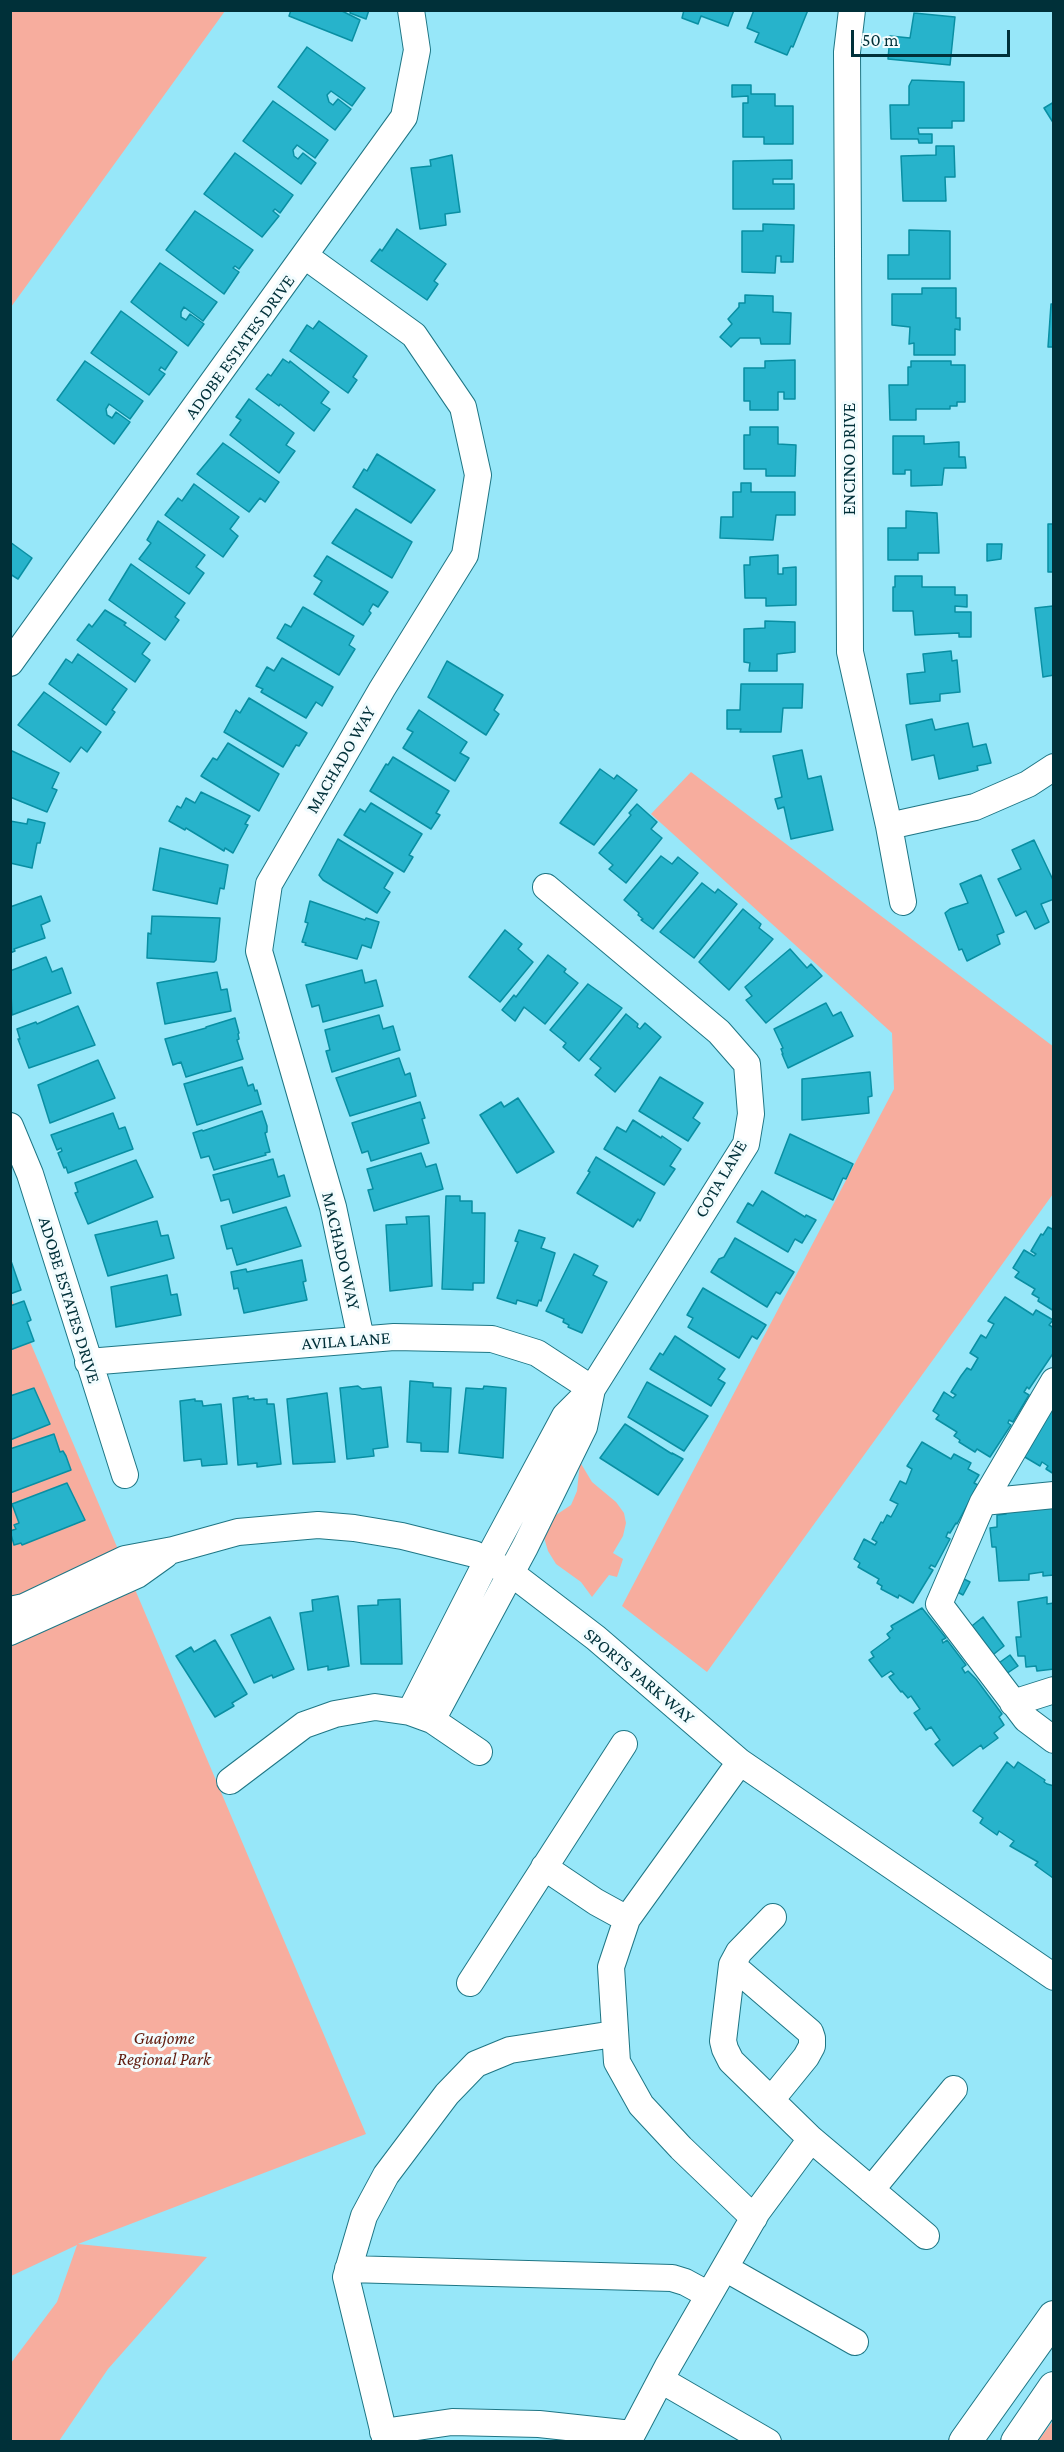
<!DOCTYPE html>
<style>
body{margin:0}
#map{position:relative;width:1064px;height:2452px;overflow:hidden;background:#97e7f9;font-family:"Crimson Pro",serif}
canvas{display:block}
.frame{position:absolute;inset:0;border:12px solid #003039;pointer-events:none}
.scale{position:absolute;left:851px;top:30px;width:159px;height:27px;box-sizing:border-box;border:3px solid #003039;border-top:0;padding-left:8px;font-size:18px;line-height:21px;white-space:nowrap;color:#003039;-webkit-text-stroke:4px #f2fcfe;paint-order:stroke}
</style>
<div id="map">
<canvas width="1064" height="2452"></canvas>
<div class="frame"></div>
<div class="scale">50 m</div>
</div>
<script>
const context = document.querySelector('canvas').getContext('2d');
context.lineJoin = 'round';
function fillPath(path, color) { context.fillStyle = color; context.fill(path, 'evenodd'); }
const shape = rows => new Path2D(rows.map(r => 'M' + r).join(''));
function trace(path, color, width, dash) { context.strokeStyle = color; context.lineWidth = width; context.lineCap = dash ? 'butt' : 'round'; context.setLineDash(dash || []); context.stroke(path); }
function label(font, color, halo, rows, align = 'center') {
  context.font = font + ' "Crimson Pro",serif'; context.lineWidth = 6; context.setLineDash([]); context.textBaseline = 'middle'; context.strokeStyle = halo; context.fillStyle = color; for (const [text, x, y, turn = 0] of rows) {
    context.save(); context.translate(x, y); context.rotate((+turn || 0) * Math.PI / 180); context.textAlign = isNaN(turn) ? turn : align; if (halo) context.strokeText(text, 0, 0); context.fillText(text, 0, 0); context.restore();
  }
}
fillPath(shape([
 [11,10,225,11,11,307,10,11],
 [691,772,1054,1047,1053,1194,707,1672,622,1606,894,1089,892,1033,651,814],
 [11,1297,366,2134,78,2244,207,2257,108,2369,59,2441,11,2441,11,2363,57,2302,77,2245,11,2276],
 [580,1462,592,1482,616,1502,624,1513,626,1523,623,1536,613,1553,623,1559,617,1577,609,1575,592,1597,581,1582,556,1564,548,1551,543,1534,547,1521,571,1505,577,1491],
 [1053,2421,1053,2441,1038,2441]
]), '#f7ad9e');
const building = shape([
 [291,10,340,10,360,20,352,41,289,16,291,10],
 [351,10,369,10,366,19,350,13,351,10],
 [684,10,734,10,728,26,701,16,698,24,682,18,684,10],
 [754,10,808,10,793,47,791,46,787,55,755,42,759,33,747,28,754,10],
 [914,13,955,17,950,65,888,59,890,36,910,38,914,13],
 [307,47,365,88,352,106,331,91,327,95,329,102,333,105,338,99,351,109,335,130,278,87,307,47],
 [912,80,964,82,964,121,952,121,952,128,918,128,919,134,932,134,932,143,919,143,918,139,891,139,890,105,909,105,909,86,912,80],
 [732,85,751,85,751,94,775,94,775,106,793,106,793,144,764,144,764,137,743,137,743,103,748,103,748,96,732,97,732,85],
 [273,101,328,140,315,158,297,145,293,150,294,156,298,159,303,153,316,163,301,184,243,141,273,101],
 [1054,102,1054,124,1044,108,1054,102],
 [936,146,954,146,955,177,945,177,946,201,903,201,901,156,936,155,936,146],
 [235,153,293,195,280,213,275,209,273,211,279,216,262,237,204,194,235,153],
 [452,155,460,212,445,214,446,225,420,229,411,168,431,166,430,160,452,155],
 [792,160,792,179,773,179,773,184,794,184,794,209,733,209,733,161,792,160],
 [195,211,253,250,239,269,235,266,233,268,239,272,224,294,166,250,195,211],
 [763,224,794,225,793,262,781,262,781,256,776,256,775,273,742,272,742,231,763,231,763,224],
 [397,229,446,264,434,281,438,284,427,300,371,261,380,249,382,251,397,229],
 [909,230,950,231,950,279,888,279,888,255,909,255,909,230],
 [160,263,217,302,203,321,184,307,181,312,181,317,186,320,190,314,204,324,188,346,131,302,160,263],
 [922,288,956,288,956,318,960,318,960,330,955,329,955,355,914,355,914,343,909,344,910,327,892,325,892,294,922,294,922,288],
 [745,295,773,296,773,312,791,313,790,344,761,344,760,338,740,338,731,347,720,337,732,324,728,319,739,307,739,303,745,303,745,295],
 [1051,304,1054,304,1054,347,1048,347,1051,304],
 [121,311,177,352,165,370,161,367,159,370,165,374,149,395,91,353,121,311],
 [319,321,367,356,353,377,357,380,348,393,290,351,307,325,313,329,319,321],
 [283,359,289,363,290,361,329,392,321,403,330,409,314,431,280,404,279,406,256,389,268,374,271,376,283,359],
 [795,360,795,399,784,399,784,392,778,392,778,410,750,410,750,401,744,401,744,368,765,368,765,361,795,360],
 [85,361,143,401,130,419,109,404,106,409,107,415,112,418,116,412,130,422,114,444,57,400,85,361],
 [911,361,951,361,951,365,965,365,965,402,957,402,957,406,950,406,950,409,916,409,916,420,890,420,889,385,908,385,908,367,911,367,911,361],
 [249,399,294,433,286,445,295,451,279,473,230,435,241,420,236,417,249,399],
 [750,427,778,427,778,444,796,445,795,476,766,476,766,469,744,469,744,435,750,435,750,427],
 [893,436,924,436,924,444,959,442,959,457,965,457,966,468,944,468,942,485,911,486,911,470,905,470,905,474,893,474,893,436],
 [223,443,279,482,265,502,260,498,249,512,197,474,223,443],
 [377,454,435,490,411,523,353,487,364,469,367,471,377,454],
 [741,483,751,483,751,492,795,492,795,515,776,515,773,540,720,538,721,517,733,517,733,492,741,492,741,483],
 [194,484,239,517,230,529,238,536,223,557,165,515,178,498,182,501,194,484],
 [356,509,412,542,392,578,332,543,356,509],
 [906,511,937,513,939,553,918,553,918,560,888,560,888,528,906,528,906,511],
 [158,521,205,555,196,567,204,573,189,594,139,559,151,543,147,540,158,521],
 [1048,524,1054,524,1054,572,1048,572,1048,524],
 [10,542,32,558,18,579,10,574,10,542],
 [987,544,1002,544,1001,559,987,561,987,544],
 [778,555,778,574,783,574,783,568,796,567,796,605,766,606,766,598,745,598,744,565,750,565,750,557,778,555],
 [327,556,388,592,378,607,373,604,369,611,371,613,363,625,314,594,322,581,314,576,327,556],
 [131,564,185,603,175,617,179,620,165,640,109,600,131,564],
 [895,576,922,576,922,587,955,587,955,595,967,595,967,607,955,606,955,612,971,612,971,637,959,637,959,633,915,635,913,611,893,611,893,587,895,587,895,576],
 [1053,606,1054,675,1043,677,1035,608,1053,606],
 [303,607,354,636,349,645,355,649,339,675,277,638,285,624,291,627,303,607],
 [105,610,126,623,124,625,150,643,142,654,150,660,135,682,77,640,89,624,92,627,105,610],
 [765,621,795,622,795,652,777,654,777,671,749,671,750,663,744,662,744,629,765,628,765,621],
 [951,651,952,661,957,660,960,692,940,694,940,701,910,704,907,674,925,672,923,654,951,651],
 [78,654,127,689,112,710,115,712,106,725,49,684,66,659,72,663,78,654],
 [282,658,333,687,322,706,316,702,306,718,261,692,263,689,256,686,267,667,274,671,282,658],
 [447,661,503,695,494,710,499,714,486,735,428,697,447,661],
 [741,684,803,684,802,708,783,708,781,732,740,732,741,729,727,729,727,710,740,710,741,684],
 [44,692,101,732,87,752,81,747,70,762,18,725,44,692],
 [249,698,307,733,299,746,296,745,283,767,224,732,236,710,240,713,249,698],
 [419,710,467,742,460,753,469,758,455,781,403,748,413,732,407,729,419,710],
 [932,719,935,730,968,723,973,747,986,744,991,763,977,766,978,770,939,779,934,755,912,760,906,725,932,719],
 [228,743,279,774,259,811,201,776,213,758,217,760,228,743],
 [10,750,59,773,52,788,57,790,47,812,10,797,10,750],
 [802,750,808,779,821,776,833,830,791,839,784,807,778,809,775,799,782,797,773,756,802,750],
 [393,757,449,791,436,813,440,815,431,829,370,791,386,764,388,765,393,757],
 [600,769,614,779,617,775,637,790,594,845,560,823,600,769],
 [201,792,250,816,245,824,248,825,233,853,225,848,224,851,186,828,185,830,169,821,177,806,181,808,186,798,195,803,201,792],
 [371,803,422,834,409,855,413,857,404,872,344,835,360,809,365,812,371,803],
 [637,804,657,822,651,829,662,838,626,883,609,869,613,865,599,853,631,815,629,813,637,804],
 [28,819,45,823,40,843,37,843,32,868,10,863,10,821,27,824,28,819],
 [338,839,393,873,384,888,390,892,377,913,323,880,319,875,338,839],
 [1034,840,1054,882,1054,899,1041,904,1049,922,1035,929,1026,911,1016,916,998,879,1021,869,1012,850,1034,840],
 [160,848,228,865,224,889,220,888,217,904,153,890,160,848],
 [661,856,672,864,678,857,698,873,653,929,641,920,643,919,638,915,639,913,624,900,661,856],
 [981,875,1004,932,997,935,1000,944,967,961,962,949,959,950,945,913,950,909,968,903,960,884,981,875],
 [702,883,715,893,718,889,737,904,694,958,660,932,702,883],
 [41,896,50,921,41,925,45,938,14,949,15,951,10,953,10,907,41,896],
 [310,901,365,920,366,918,379,922,371,948,362,945,357,959,305,945,306,943,302,942,308,923,305,922,310,901],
 [743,909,761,924,759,928,773,939,729,990,699,962,743,909],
 [152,916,220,918,216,960,214,962,147,958,148,933,151,934,152,916],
 [505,930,522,944,518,949,533,962,500,1002,469,977,505,930],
 [790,949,807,968,811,964,822,976,766,1023,746,1000,752,996,745,987,790,949],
 [548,955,566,969,564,972,578,983,545,1024,524,1007,515,1021,502,1010,514,995,516,997,548,955],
 [46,957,52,972,62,968,71,993,12,1015,10,971,46,957],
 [362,970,365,983,376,980,383,1006,323,1022,319,1005,312,1007,306,985,362,970],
 [217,972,221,990,227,989,231,1011,165,1024,157,983,217,972],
 [588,984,622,1008,579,1061,563,1047,566,1043,550,1030,588,984],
 [826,1003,833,1016,841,1012,853,1036,788,1068,782,1054,783,1054,781,1049,783,1048,774,1029,826,1003],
 [78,1006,95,1045,29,1068,18,1039,20,1039,17,1029,36,1022,37,1024,78,1006],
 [626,1014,638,1024,637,1027,640,1029,645,1023,661,1037,615,1092,595,1075,601,1068,590,1059,626,1014],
 [379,1015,383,1029,393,1026,400,1050,332,1072,326,1051,330,1050,325,1030,379,1015],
 [235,1018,239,1033,238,1034,239,1039,237,1040,243,1059,186,1077,181,1062,173,1065,165,1039,206,1028,206,1027,235,1018],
 [399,1058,405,1075,410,1073,416,1096,350,1116,336,1078,399,1058],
 [98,1060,115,1098,50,1123,38,1085,98,1060],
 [242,1067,248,1086,253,1084,255,1091,257,1090,261,1104,197,1125,184,1084,242,1067],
 [870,1072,872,1096,868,1097,869,1113,802,1120,802,1079,870,1072],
 [660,1077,703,1103,693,1118,700,1123,688,1141,639,1111,660,1077],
 [518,1098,554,1152,517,1173,480,1115,501,1102,504,1107,518,1098],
 [420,1102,425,1118,422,1119,429,1143,371,1161,368,1151,362,1153,352,1123,420,1102],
 [262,1111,267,1126,267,1132,265,1133,270,1152,265,1153,266,1155,214,1170,209,1156,201,1158,193,1133,202,1130,203,1131,262,1111],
 [113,1113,119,1129,125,1127,133,1149,68,1173,66,1167,64,1168,58,1153,62,1151,61,1148,57,1150,51,1135,113,1113],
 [633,1120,661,1138,662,1136,681,1149,670,1166,675,1169,664,1185,604,1149,617,1127,626,1132,633,1120],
 [790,1134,853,1164,846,1179,843,1178,833,1200,775,1173,790,1134],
 [421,1153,426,1167,436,1164,443,1189,374,1211,368,1190,373,1189,367,1169,421,1153],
 [596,1157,655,1193,640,1221,638,1219,633,1227,577,1193,590,1172,588,1171,596,1157],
 [273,1159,278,1177,284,1175,290,1196,233,1213,229,1199,221,1201,213,1175,273,1159],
 [136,1160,153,1197,88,1224,75,1193,78,1192,75,1183,136,1160],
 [762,1191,805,1217,806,1215,816,1220,802,1243,795,1239,788,1252,737,1222,748,1203,753,1206,762,1191],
 [446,1196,460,1196,460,1201,472,1201,472,1213,485,1213,484,1283,473,1283,473,1290,442,1289,446,1196],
 [286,1207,301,1246,237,1265,232,1248,227,1249,221,1226,286,1207],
 [429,1216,432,1286,390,1291,386,1225,407,1224,406,1217,429,1216],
 [157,1221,161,1236,168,1235,174,1258,108,1276,95,1235,157,1221],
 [1054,1226,1054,1311,1038,1301,1039,1298,1032,1294,1035,1289,1015,1277,1019,1272,1013,1268,1024,1250,1034,1256,1036,1254,1031,1251,1041,1234,1043,1235,1048,1227,1052,1229,1054,1226],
 [519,1230,545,1238,541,1248,555,1253,541,1301,539,1300,537,1306,517,1300,516,1304,497,1298,518,1242,515,1241,519,1230],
 [735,1238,794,1272,780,1294,776,1292,767,1307,711,1272,719,1259,724,1257,735,1238],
 [574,1254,598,1266,593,1275,607,1282,582,1333,568,1327,569,1325,563,1322,564,1319,546,1311,574,1254],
 [302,1260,306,1281,303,1282,307,1300,244,1313,238,1288,234,1289,231,1272,246,1269,247,1272,302,1260],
 [11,1261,21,1290,10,1294,10,1261,11,1261],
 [167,1275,171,1295,177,1294,181,1315,116,1327,111,1287,167,1275],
 [703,1288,766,1325,757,1339,752,1336,739,1358,688,1327,693,1318,687,1315,703,1288],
 [1005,1297,1033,1315,1036,1310,1053,1320,1049,1325,1054,1328,1054,1352,1029,1389,1027,1387,1024,1392,1029,1395,1013,1422,1009,1420,1008,1423,1011,1425,990,1457,977,1449,975,1452,959,1442,960,1440,954,1436,957,1432,936,1419,939,1415,933,1411,944,1392,953,1398,956,1395,951,1392,961,1376,967,1368,971,1370,978,1358,970,1353,981,1335,986,1338,994,1324,988,1321,1005,1297],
 [24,1301,31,1320,27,1322,34,1341,10,1350,10,1306,24,1301],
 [675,1336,725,1369,718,1379,725,1383,711,1406,650,1369,660,1353,663,1355,675,1336],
 [410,1381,433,1383,433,1387,451,1388,448,1452,421,1451,421,1443,407,1442,410,1381],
 [647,1382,708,1416,684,1451,628,1417,647,1382],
 [358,1386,362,1389,381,1387,388,1447,373,1449,374,1456,347,1459,340,1388,358,1386],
 [484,1386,506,1388,503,1458,459,1453,466,1388,483,1389,484,1386],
 [34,1388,50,1424,10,1440,10,1396,34,1388],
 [327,1393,335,1462,293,1464,287,1399,327,1393],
 [248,1396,248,1399,254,1398,254,1400,267,1399,267,1404,274,1404,281,1464,257,1467,257,1463,238,1465,233,1398,248,1396],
 [195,1399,195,1401,202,1401,203,1406,221,1404,227,1464,202,1466,201,1459,184,1461,180,1401,195,1399],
 [1054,1402,1054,1474,1046,1469,1048,1466,1042,1462,1040,1466,1018,1453,1054,1402],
 [625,1424,672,1454,672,1453,683,1459,658,1495,600,1458,625,1424],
 [54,1434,60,1452,63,1451,66,1456,71,1470,10,1493,10,1449,54,1434],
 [922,1442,951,1459,954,1454,971,1463,968,1469,979,1475,974,1483,978,1485,957,1524,956,1523,950,1533,948,1532,946,1537,950,1539,935,1567,931,1565,929,1568,933,1570,913,1603,899,1595,898,1598,881,1589,882,1586,877,1583,879,1579,858,1567,860,1563,854,1559,864,1539,875,1545,877,1542,872,1539,881,1522,883,1523,887,1515,891,1517,898,1504,890,1500,900,1481,906,1484,912,1469,907,1466,922,1442],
 [67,1483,85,1520,22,1545,21,1543,14,1545,10,1531,16,1529,14,1525,19,1523,12,1504,67,1483],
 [1054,1507,1054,1575,1043,1576,1043,1572,1029,1574,1029,1580,999,1581,996,1547,992,1547,990,1528,997,1527,997,1515,1006,1514,1005,1510,1054,1507],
 [954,1574,970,1582,963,1595,948,1587,954,1574],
 [338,1596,349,1666,328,1670,328,1666,308,1670,300,1613,313,1611,312,1600,338,1596],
 [1047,1597,1047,1604,1054,1603,1054,1669,1037,1671,1036,1666,1026,1667,1025,1656,1018,1656,1016,1637,1021,1637,1018,1602,1047,1597],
 [400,1599,402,1664,361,1664,358,1606,378,1605,378,1600,400,1599],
 [922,1608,946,1638,942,1640,943,1643,947,1640,966,1665,962,1668,965,1673,968,1671,976,1679,1002,1714,999,1717,1004,1725,994,1733,998,1738,983,1749,981,1745,953,1766,935,1744,940,1740,931,1727,926,1730,914,1713,920,1709,911,1696,908,1698,902,1691,901,1692,889,1677,894,1674,891,1671,882,1677,869,1660,874,1657,871,1652,890,1638,887,1634,893,1629,891,1626,922,1608],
 [270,1617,294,1669,273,1678,272,1675,254,1683,231,1635,270,1617],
 [983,1617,1004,1646,989,1658,968,1629,983,1617],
 [215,1640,247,1694,232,1703,234,1706,215,1717,176,1656,191,1647,194,1652,215,1640],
 [1010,1655,1018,1666,1003,1676,996,1665,1010,1655],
 [1007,1762,1014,1768,1018,1762,1045,1780,1044,1782,1047,1784,1054,1786,1053,1878,1035,1865,1038,1862,1010,1846,1014,1841,999,1831,997,1835,980,1823,983,1818,973,1811,1007,1762]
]);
fillPath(building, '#27b3cb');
trace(building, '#098fa3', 1.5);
const minor = shape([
 [852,10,847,52,850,652,889,826,903,902],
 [305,256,414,335,463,407,478,475,465,555,382,689,269,884,259,951,333,1207,361,1339],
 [10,663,404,117,417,50,411,10],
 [889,826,975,807,1028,784,1054,767],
 [10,1126,30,1174,125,1475],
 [88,1362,394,1337,492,1339,537,1353,592,1389],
 [1054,1381,983,1502,939,1604,1026,1719,1054,1740],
 [983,1502,1054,1495],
 [10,1610,24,1607,125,1559,173,1550,238,1532,318,1525,354,1528,402,1536,474,1554,511,1573,596,1638,740,1762,1054,1977],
 [10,1632,137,1575,165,1555],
 [1013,1703,1054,1690],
 [410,1712,487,1561,565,1416,592,1389,746,1144,751,1114,747,1064,719,1032,546,887],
 [432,1720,525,1547,584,1427,592,1389],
 [740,1762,627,1919,611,1967,617,2062,641,2105,681,2148,754,2218],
 [230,1781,304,1725,335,1714,375,1707,410,1712,432,1720,479,1752],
 [544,1867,596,1902,627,1919],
 [773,1917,739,1952,732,1965,723,2041,725,2049,731,2061,811,2139,926,2236],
 [732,1965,810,2032,812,2038,812,2046,806,2057,771,2100],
 [470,1983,624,1744],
 [871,2190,954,2089],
 [725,2268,855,2342],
 [348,2269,672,2278,685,2282,709,2295],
 [661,2380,768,2442],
 [383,2432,452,2422,539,2424,632,2434],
 [386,2442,346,2277,364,2216,386,2175,447,2094,476,2064,510,2050,614,2034],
 [628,2442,668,2366,757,2212,811,2139]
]);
const major = shape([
 [965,2442,1054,2317],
 [1017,2442,1054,2388]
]);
trace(minor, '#1e7685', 28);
trace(major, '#1e7685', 34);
trace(minor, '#fff', 26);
trace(major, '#fff', 32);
label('18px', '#003039', '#f2fcfe', [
 ["ADOBE ESTATES DRIVE",240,347,-54],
 ["ENCINO DRIVE",849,459,-90],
 ["MACHADO WAY",341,760,-60],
 ["COTA LANE",721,1179,-60],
 ["MACHADO WAY",341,1251,77],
 ["ADOBE ESTATES DRIVE",69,1300,73],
 ["AVILA LANE",346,1341,-4],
 ["SPORTS PARK WAY",639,1676,40]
]);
label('italic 18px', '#611b0e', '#f2fcfe', [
 ["Guajome",164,2038],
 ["Regional Park",164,2059]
]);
</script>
